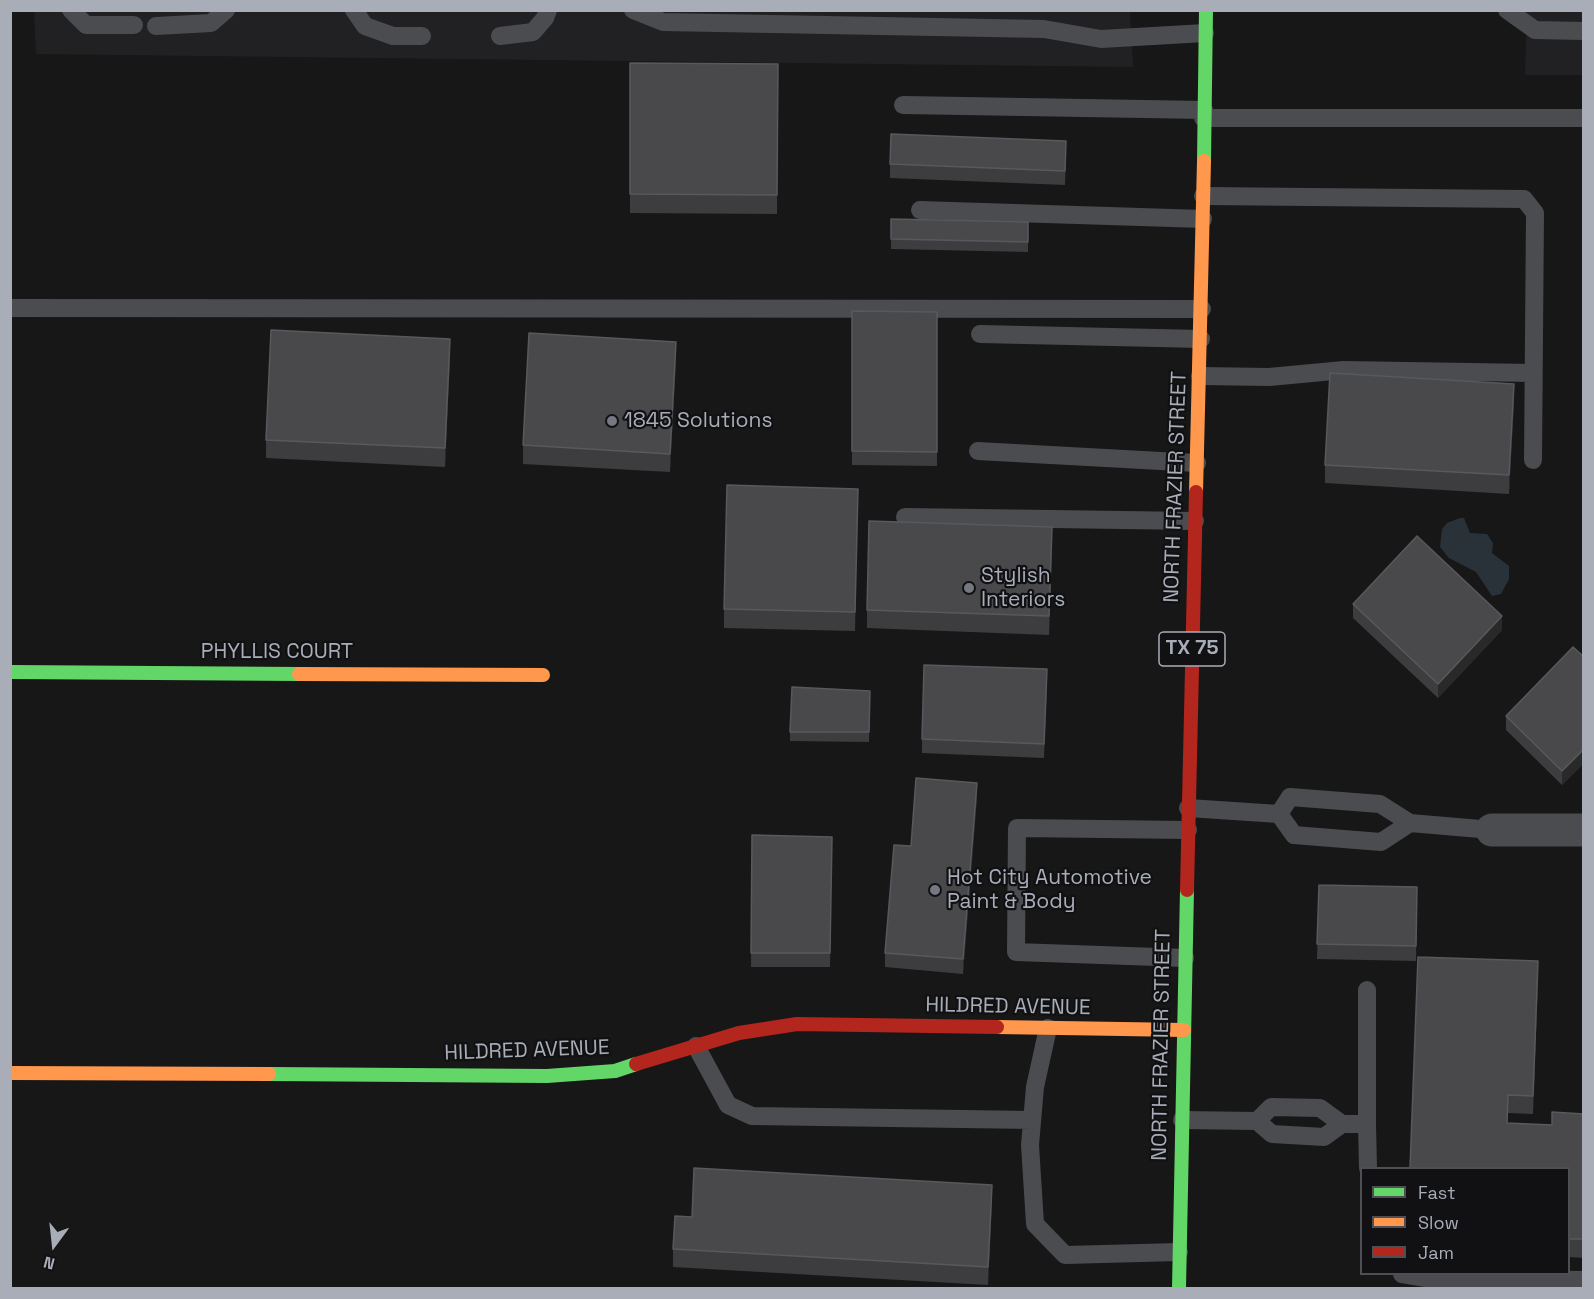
<!DOCTYPE html>
<style>
body{margin:0}
#map{position:relative;width:1594px;height:1299px;overflow:hidden;background:#171717;font-family:"Space Grotesk",sans-serif}
canvas{display:block}
.frame{position:absolute;inset:0;border:12px solid #a8adb8;pointer-events:none}
.legend{position:absolute;left:1360px;top:1167px;width:210px;height:108px;box-sizing:border-box;background:#111113;border:2px solid #4d4f55;margin:0;padding:8px 10px;list-style:none;font-size:18px;color:#a8adb8}
.legend li{display:flex;align-items:center;gap:12px;height:30px}
.legend b{width:30px;border:2px solid #4d4f55}
.north{position:absolute;left:24px;top:1215px;width:60px;height:60px;-webkit-text-stroke:4px #111113;paint-order:stroke;rotate:195deg;font-size:16px;font-weight:700;line-height:24px;text-align:center;color:#a8adb8}
.north::after{content:'';display:block;margin:auto;width:21px;height:27px;background:#a8adb8;clip-path:polygon(50% 0,100% 100%,50% 72%,0 100%)}
</style>
<div id="map">
<canvas width="1594" height="1299"></canvas>
<div class="frame"></div>
<ul class="legend">
<li><b style="height:8px;background:#63d668"></b>Fast</li>
<li><b style="height:8px;background:#ff974d"></b>Slow</li>
<li><b style="height:8px;background:#b3261e"></b>Jam</li>
</ul>
<div class="north">N</div>
</div>
<script>
const context = document.querySelector('canvas').getContext('2d');
context.lineJoin = 'round';
function fillPath(path, color) { context.fillStyle = color; context.fill(path, 'evenodd'); }
const shape = rows => new Path2D(rows.map(r => 'M' + r).join(''));
function trace(path, color, width, dash) { context.strokeStyle = color; context.lineWidth = width; context.lineCap = dash ? 'butt' : 'round'; context.setLineDash(dash || []); context.stroke(path); }
function label(font, color, halo, rows, align = 'center') {
  context.font = font + ' "Space Grotesk",sans-serif'; context.lineWidth = 4.5; context.setLineDash([]); context.textBaseline = 'middle'; context.strokeStyle = halo; context.fillStyle = color; for (const [text, x, y, turn = 0] of rows) {
    context.save(); context.translate(x, y); context.rotate((+turn || 0) * Math.PI / 180); context.textAlign = isNaN(turn) ? turn : align; if (halo) context.strokeText(text, 0, 0); context.fillText(text, 0, 0); context.restore();
  }
}
fillPath(shape([
 [34,11,1130,11,1133,67,36,54],
 [1527,11,1583,11,1583,75,1525,75]
]), '#212123');
fillPath(shape([
 [1460,518,1464,518,1470,533,1487,534,1493,543,1492,553,1509,566,1509,579,1501,594,1492,596,1476,572,1449,558,1440,547,1442,529,1447,523]
]), '#2a3239');
trace(shape([
 [71,10,86,25,134,25],
 [354,10,365,26,393,36,422,36],
 [633,10,663,22,1044,29,1101,39,1205,33],
 [1507,10,1535,30,1584,31],
 [156,26,211,23,226,10],
 [500,36,533,32,545,18,548,10],
 [903,105,1204,110],
 [1203,118,1584,118],
 [1203,196,1524,199,1535,213,1533,460],
 [920,210,1203,219],
 [10,308,1202,309],
 [980,334,1201,339],
 [1200,376,1269,377,1344,370,1533,373],
 [978,451,1197,463],
 [905,517,1195,521],
 [1188,808,1279,814,1294,835,1381,842,1410,823],
 [1279,814,1290,797,1380,804,1410,823,1492,830],
 [1185,958,1016,952,1017,828,1188,830],
 [1048,1028,1035,1087,1030,1145,1035,1224,1065,1255,1179,1252],
 [696,1046,728,1105,752,1116,1032,1120],
 [1182,1120,1257,1121,1272,1134,1324,1137,1342,1124,1367,1124,1368,1168],
 [1257,1121,1271,1107,1320,1108,1342,1124],
 [1367,1124,1367,990],
 [1402,1274,1426,1278,1584,1280]
]), '#4b4c50', 18);
trace(shape([
 [1492,830,1584,830]
]), '#4b4c50', 33);
trace(shape([
 [1204,161,1206,10],
 [10,672,299,674],
 [269,1074,547,1076,615,1071,636,1064],
 [1179,1288,1187,890]
]), '#63d668', 14);
trace(shape([
 [1196,492,1204,161],
 [299,674,543,675],
 [997,1027,1184,1030],
 [10,1073,269,1074]
]), '#ff974d', 14);
trace(shape([
 [1187,890,1196,492],
 [636,1064,739,1033,797,1024,997,1027]
]), '#b3261e', 14);
fillPath(shape([
 [630,63,778,64,777,214,630,213],
 [1066,155,1065,185,890,178,890,164],
 [891,219,1028,222,1028,252,891,249],
 [852,311,937,312,937,466,852,465],
 [450,357,445,467,266,458,266,440],
 [676,361,670,472,523,464,523,445],
 [1514,402,1509,494,1325,483,1325,465],
 [858,489,855,631,724,628,724,609],
 [1052,546,1049,635,867,628,867,610],
 [1353,604,1502,630,1438,698,1353,618],
 [1584,657,1584,763,1562,785,1506,730,1506,716],
 [1047,683,1044,758,922,753,922,739],
 [870,691,869,742,790,741,790,732],
 [977,797,963,974,885,967,885,953,911,846],
 [752,835,832,837,830,967,751,967],
 [1319,885,1417,887,1416,961,1317,959],
 [1538,979,1533,1114,1508,1113,1507,1123,1552,1125,1584,1114,1584,1258,1569,1257,1569,1168,1410,1168],
 [992,1203,988,1285,673,1267,673,1249,692,1217]
]), '#3d3d3f');
fillPath(shape([
 [450,339,450,357,445,467,445,448],
 [676,342,676,361,670,472,670,454],
 [1514,384,1514,402,1509,494,1509,475],
 [1052,527,1052,546,1049,635,1049,616],
 [1502,616,1502,630,1438,698,1438,684],
 [1584,749,1584,763,1562,785,1562,771],
 [977,783,977,797,963,974,963,959],
 [1538,961,1538,979,1533,1114,1533,1096],
 [992,1185,992,1203,988,1285,988,1267]
]), '#29292a');
const building = shape([
 [630,63,778,64,777,195,630,194,630,63],
 [891,134,1066,141,1065,171,890,164,891,134],
 [891,219,1028,222,1028,242,891,239,891,219],
 [852,311,937,312,937,452,852,451,852,311],
 [271,330,450,339,445,448,266,440,271,330],
 [529,333,676,342,670,454,523,445,529,333],
 [1330,373,1514,384,1509,475,1325,465,1330,373],
 [727,485,858,489,855,612,724,609,727,485],
 [869,521,1052,527,1049,616,867,610,869,521],
 [1417,536,1502,616,1438,684,1353,604,1417,536],
 [1573,647,1584,657,1584,749,1562,771,1506,716,1573,647],
 [924,665,1047,669,1044,744,922,739,924,665],
 [792,687,870,691,869,732,790,732,792,687],
 [916,778,977,783,963,959,885,953,894,845,911,846,916,778],
 [752,835,832,837,830,953,751,953,752,835],
 [1319,885,1417,887,1416,946,1317,944,1319,885],
 [1418,957,1538,961,1533,1096,1508,1095,1507,1123,1552,1125,1552,1112,1584,1114,1584,1239,1569,1239,1569,1168,1410,1168,1418,957],
 [694,1168,992,1185,988,1267,673,1249,675,1216,692,1217,694,1168]
]);
fillPath(building, '#49494c');
trace(building, '#58595d', 1.5);
for (const [x, y, r, color] of [
 [612,421,6,"#757880"],
 [969,588,6,"#757880"],
 [935,890,6,"#757880"]
]) { const dot = new Path2D(); dot.arc(x, y, r, 0, 2 * Math.PI); context.fillStyle = color; context.fill(dot); trace(dot, '#111113', 2); }
for (const [x, y, w] of [
 [1192,649,66]
]) { const box = new Path2D(); box.roundRect(x - w / 2, y - 17, w, 34, 4.5); context.fillStyle = '#111113'; context.fill(box); trace(box, '#a8adb8', 1.5); }
label('bold 20px', '#a8adb8', null, [
 ["TX 75",1192,649]
]);
label('21px', '#a8adb8', '#111113', [
 ["1845 Solutions",624,421],
 ["Stylish",981,576],
 ["Interiors",981,600],
 ["Hot City Automotive",947,878],
 ["Paint & Body",947,902]
], 'left');
label('21px', '#a8adb8', '#111113', [
 ["NORTH FRAZIER STREET",1176,487,-88],
 ["PHYLLIS COURT",277,652],
 ["HILDRED AVENUE",1008,1007,1],
 ["NORTH FRAZIER STREET",1162,1045,-89],
 ["HILDRED AVENUE",527,1051,-2]
]);
</script>
